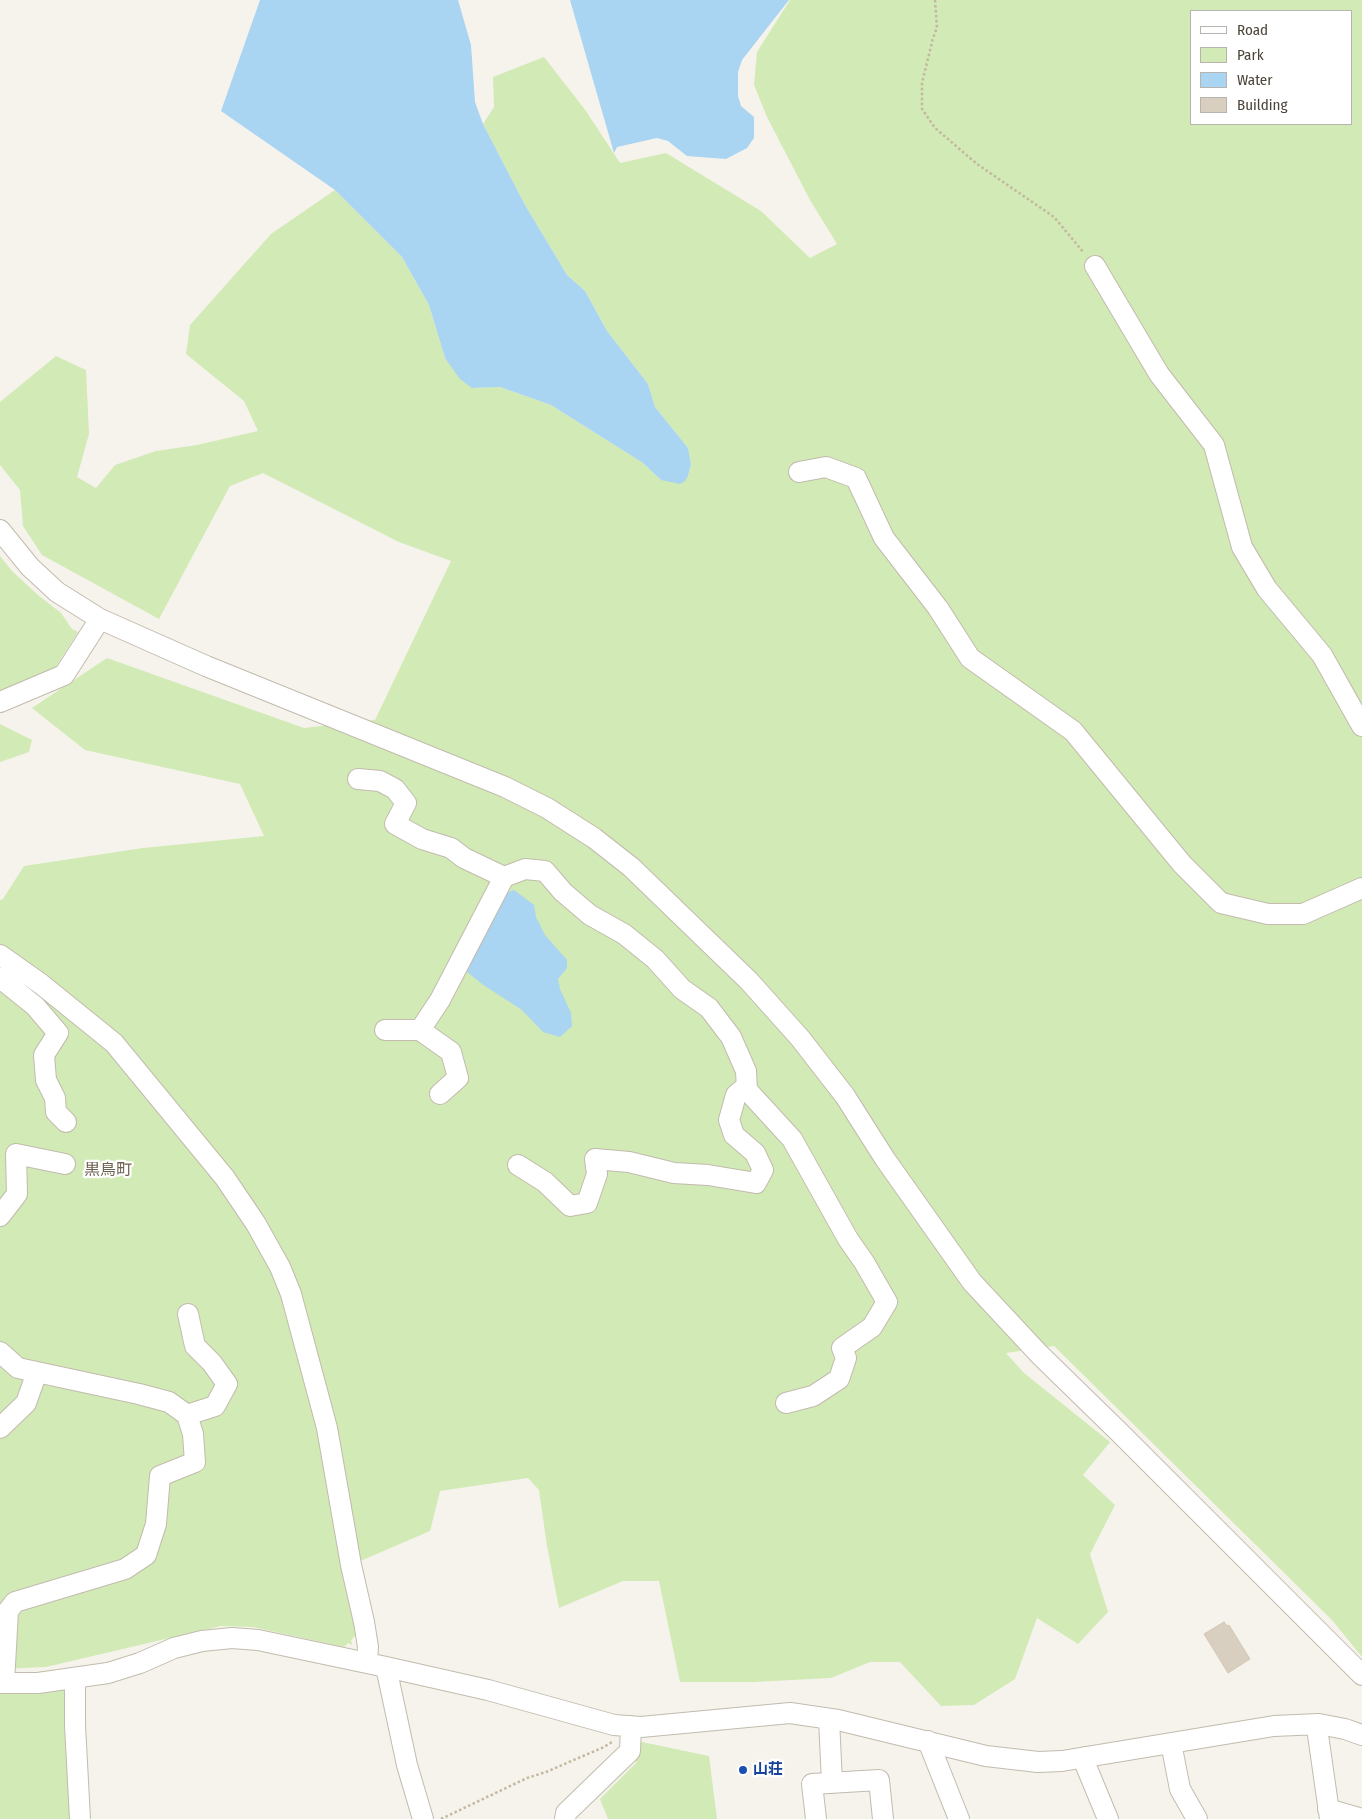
<!DOCTYPE html>
<meta charset="utf-8">
<style>
body{margin:0}
#map{position:relative;width:1362px;height:1819px;overflow:hidden;background:#f6f3ec;font-family:"Fira Sans Condensed",sans-serif}
canvas{display:block}
.legend{position:absolute;left:1190px;top:10px;width:162px;height:115px;box-sizing:border-box;background:#fff;border:1px solid #b7b4b0;margin:0;padding:6px 9px;list-style:none;font-size:15px;color:#4b4439}
.legend li{display:flex;align-items:center;gap:10px;height:25px}
.legend b{width:25px;border:1px solid #b7b4b0}
</style>
<div id="map">
<canvas width="1362" height="1819"></canvas>
<ul class="legend">
<li><b style="height:6px;background:#fff"></b>Road</li>
<li><b style="height:14px;background:#d2eab5"></b>Park</li>
<li><b style="height:14px;background:#a9d4f2"></b>Water</li>
<li><b style="height:14px;background:#d8cfc1"></b>Building</li>
</ul>
</div>
<script>
const context = document.querySelector('canvas').getContext('2d');
context.lineJoin = 'round';
function fillPath(path, color) { context.fillStyle = color; context.fill(path, 'evenodd'); }
const shape = rows => new Path2D(rows.map(r => 'M' + r).join(''));
function trace(path, color, width, dash) { context.strokeStyle = color; context.lineWidth = width; context.lineCap = dash ? 'butt' : 'round'; context.setLineDash(dash || []); context.stroke(path); }
function label(font, color, halo, rows, align = 'center') {
  context.font = font + ' "Fira Sans Condensed","Noto Sans JP",sans-serif'; context.lineWidth = 4.5; context.setLineDash([]); context.textBaseline = 'middle'; context.strokeStyle = halo; context.fillStyle = color; for (const [text, x, y, turn = 0] of rows) {
    context.save(); context.translate(x, y); context.rotate((+turn || 0) * Math.PI / 180); context.textAlign = isNaN(turn) ? turn : align; if (halo) context.strokeText(text, 0, 0); context.fillText(text, 0, 0); context.restore();
  }
}
fillPath(shape([
 [790,0,1362,0,1362,1657,1332,1620,1054,1346,1006,1353,1024,1373,1110,1442,1083,1475,1115,1505,1090,1554,1108,1612,1078,1644,1037,1618,1015,1679,974,1705,941,1706,900,1662,870,1662,831,1678,753,1682,680,1682,659,1581,623,1581,559,1608,547,1546,539,1490,528,1478,440,1491,430,1531,351,1565,358,1633,351,1640,352,1645,348,1643,344,1647,253,1627,221,1626,46,1667,0,1669,0,900,3,899,24,866,143,848,264,836,240,784,85,750,32,708,107,658,304,728,375,720,451,561,399,542,263,473,230,486,159,619,42,555,23,526,20,490,0,465,0,402,56,356,86,370,89,434,77,477,96,488,115,465,156,451,197,445,258,431,244,401,186,354,190,325,271,234,335,190,402,257,429,305,445,358,472,388,500,387,551,405,643,463,661,480,688,476,691,464,688,448,655,407,648,384,607,331,585,291,567,275,525,205,483,124,494,107,493,77,544,57,586,111,620,163,666,153,761,211,810,258,837,244,810,200,767,117,754,85,757,52],
 [1191,11,1351,11,1351,124,1191,124],
 [0,556,12,571,38,595,61,613,72,629,78,632,55,668,0,691],
 [0,724,32,740,29,752,0,762],
 [0,1689,65,1689,77,1819,0,1819],
 [637,1741,709,1756,717,1819,608,1819,600,1799,636,1763]
]), '#d2eab5');
fillPath(shape([
 [260,0,458,0,471,45,475,102,483,124,525,205,567,275,585,291,607,331,648,384,655,407,688,448,691,464,688,476,685,481,680,484,661,480,643,463,551,405,500,387,472,388,460,379,445,358,429,305,402,257,335,190,221,111],
 [570,0,789,0,742,60,738,72,738,96,741,106,754,117,754,138,747,148,726,159,687,156,668,141,657,138,617,147,614,153],
 [514,890,534,905,536,917,545,935,567,960,567,968,558,979,560,989,571,1013,572,1026,560,1037,543,1032,522,1010,482,984,466,971,487,933,494,914,506,893]
]), '#a9d4f2');
const building = shape([
 [1224,1622,1227,1626,1229,1625,1250,1659,1228,1673,1204,1634,1224,1622]
]);
fillPath(building, '#d8cfc1');
trace(building, '#d3c7b4', 1);
const minor = shape([
 [1095,266,1159,374,1214,445,1242,547,1267,589,1322,655,1362,726],
 [799,472,826,467,856,478,884,538,938,608,970,658,1073,731,1182,864,1221,903,1268,914,1303,914,1362,888],
 [0,530,30,567,57,592,100,619,206,666,505,787,547,808,594,838,631,867,749,981,800,1038,845,1096,885,1159,972,1282,1039,1354,1119,1432,1362,1675],
 [0,702,64,675,100,619],
 [358,779,380,781,395,789,406,803,395,824,422,839,451,848,464,858,504,877],
 [0,955,41,984,114,1043,225,1178,256,1224,280,1267,291,1294,327,1428,351,1565,364,1622,368,1647,367,1662],
 [0,978,35,1006,58,1033,44,1055,46,1080,55,1098,56,1112,66,1122],
 [385,1030,420,1030,451,1052,458,1078,440,1094],
 [420,1030,440,1000,504,877,525,869,545,871,563,892,590,915,624,934,655,959,682,989,709,1008,731,1037,746,1071,747,1090,792,1139,848,1239,864,1262,887,1302,872,1327,842,1348,846,1358,839,1379,813,1396,786,1403],
 [518,1165,545,1182,570,1206,587,1203,597,1174,595,1159,629,1162,674,1173,708,1175,756,1183,763,1170,755,1153,734,1135,729,1120,736,1095,742,1090],
 [0,1216,17,1194,16,1154,65,1164],
 [0,1352,18,1368,139,1394,169,1402,187,1415,193,1434,195,1462,160,1476,156,1524,146,1555,125,1569,15,1602,8,1611,4,1683],
 [187,1415,215,1406,227,1384,212,1363,195,1346,188,1314],
 [0,1428,26,1403,37,1372],
 [386,1667,407,1765,423,1819],
 [75,1678,75,1725,80,1819],
 [0,1683,38,1683,108,1673,140,1663,174,1648,202,1641,232,1638,258,1640,386,1667,488,1690,614,1725,641,1727,790,1713,838,1720,986,1756,1038,1762,1062,1761,1274,1726,1319,1724,1345,1729,1362,1735],
 [829,1719,832,1783],
 [1319,1724,1318,1735,1330,1819],
 [928,1741,959,1819],
 [1171,1743,1180,1789,1197,1819],
 [1085,1757,1086,1766,1108,1819],
 [1328,1809,1362,1819],
 [565,1819,566,1813,630,1751,631,1726],
 [816,1819,812,1784,879,1780,883,1819]
]);
trace(minor, '#c2bbae', 22);
trace(shape([
 [935,0,937,28,933,38,922,83,922,109,935,128,977,164,1054,217,1084,253],
 [441,1819,527,1778,546,1772,604,1747,612,1742]
]), '#c4b79f', 2.5, [2.5, 2.5]);
trace(minor, '#fff', 20);
for (const [x, y, r, color] of [
 [743,1770,5,"#1a4fb4"]
]) { const dot = new Path2D(); dot.arc(x, y, r, 0, 2 * Math.PI); context.fillStyle = color; context.fill(dot); trace(dot, '#fff', 2); }
label('bold 15px', '#164399', '#fff', [
 ["山荘",753,1770]
], 'left');
label('16px', '#6e6250', '#fff', [
 ["黒鳥町",108,1171]
]);
</script>
